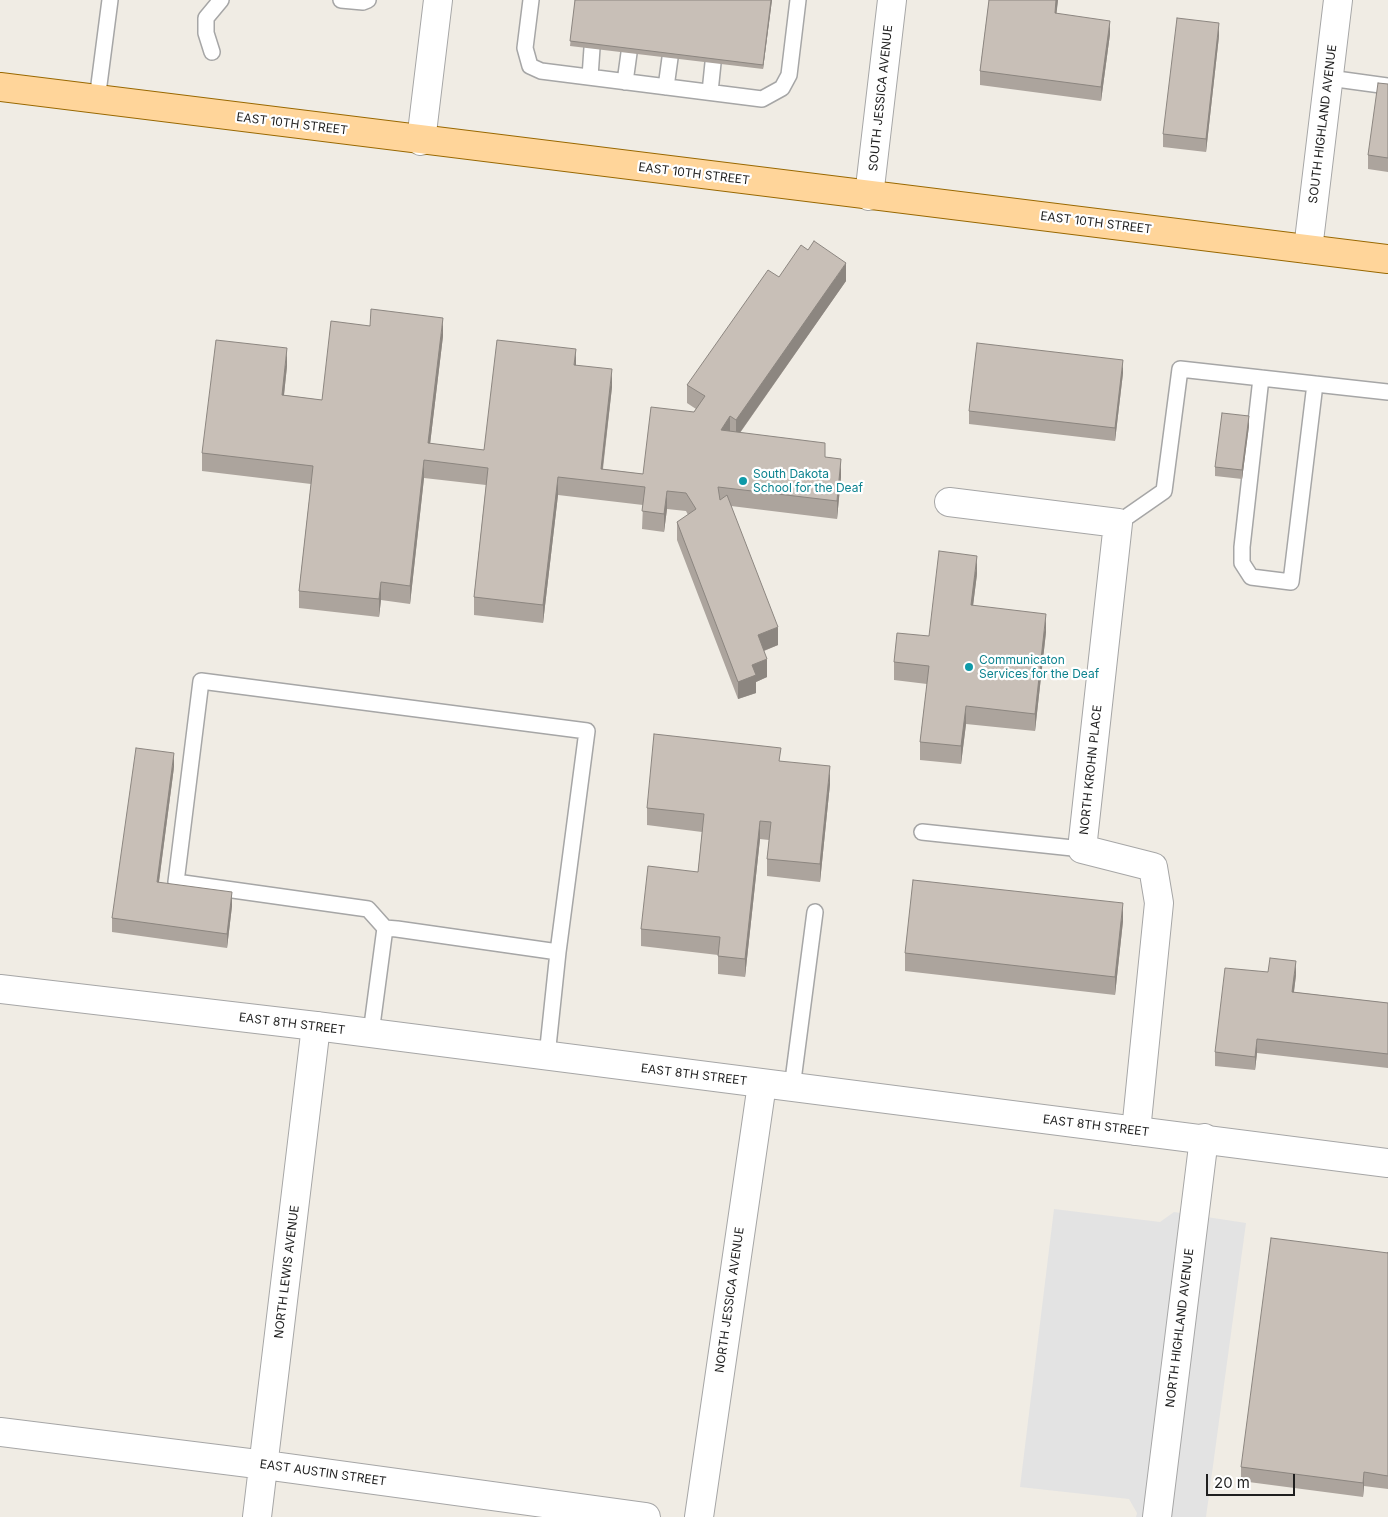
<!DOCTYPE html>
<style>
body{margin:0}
#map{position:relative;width:1388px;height:1517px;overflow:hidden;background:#f0ece4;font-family:Inter,sans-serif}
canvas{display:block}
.scale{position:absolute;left:1206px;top:1474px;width:89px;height:22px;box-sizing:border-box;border:2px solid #1f1f1f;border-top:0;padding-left:6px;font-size:15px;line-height:18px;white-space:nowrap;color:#1f1f1f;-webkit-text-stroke:4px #fff;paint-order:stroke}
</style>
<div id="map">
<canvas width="1388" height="1517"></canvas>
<div class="scale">20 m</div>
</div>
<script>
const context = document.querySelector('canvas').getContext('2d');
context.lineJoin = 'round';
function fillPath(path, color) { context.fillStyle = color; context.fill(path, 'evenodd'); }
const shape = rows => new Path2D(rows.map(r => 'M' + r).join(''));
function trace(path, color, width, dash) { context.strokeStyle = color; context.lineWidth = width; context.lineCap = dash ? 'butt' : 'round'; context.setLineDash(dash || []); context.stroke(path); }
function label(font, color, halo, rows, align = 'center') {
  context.font = font + ' Inter,sans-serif'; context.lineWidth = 4.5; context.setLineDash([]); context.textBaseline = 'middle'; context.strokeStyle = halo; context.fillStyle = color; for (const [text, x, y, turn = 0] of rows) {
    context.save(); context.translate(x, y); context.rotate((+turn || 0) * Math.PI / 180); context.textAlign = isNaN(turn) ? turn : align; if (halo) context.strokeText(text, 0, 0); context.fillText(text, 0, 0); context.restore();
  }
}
fillPath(shape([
 [1054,1209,1160,1222,1174,1212,1246,1223,1206,1517,1136,1517,1137,1513,1129,1499,1020,1487]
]), '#e3e3e3');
const service = shape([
 [341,0,363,2,368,0],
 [531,0,525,48,530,66,541,71,762,99,782,88,789,75,798,0],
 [212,52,206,33,206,18,221,0],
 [590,77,592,48],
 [1329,78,1388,86],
 [625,82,629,53],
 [666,87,670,58],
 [710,92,713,63],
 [97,100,110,0],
 [1261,378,1242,547,1242,563,1251,577,1291,582,1315,384],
 [1118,523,1164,491,1180,369,1388,392],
 [922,832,1082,849],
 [385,928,368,909,176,882,201,681,587,731,558,952],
 [371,1033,385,928,397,929,558,952,547,1056],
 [792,1088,815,912]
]);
const minor = shape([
 [421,141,438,0],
 [1308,249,1338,0],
 [949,502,1118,523,1082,849,1153,867,1159,903,1136,1131],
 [0,1432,265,1465,646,1517],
 [257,1517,316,1026],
 [699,1517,762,1084],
 [1157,1517,1204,1138]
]);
const tertiary = shape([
 [869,196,892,0],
 [0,989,316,1026,1388,1163]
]);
const primary = shape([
 [0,87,1388,259]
]);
trace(service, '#a6a6a6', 18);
trace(minor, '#a6a6a6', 30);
trace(tertiary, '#a6a6a6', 30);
trace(primary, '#996800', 30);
trace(service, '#fff', 15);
trace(minor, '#fff', 28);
trace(tertiary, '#fff', 28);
trace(primary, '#ffd59a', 28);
fillPath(shape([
 [575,0,772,0,763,69,570,46],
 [989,0,1058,0,1056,14,1110,34,1101,101,980,85,980,71],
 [1219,36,1206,152,1163,147,1163,134],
 [1388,84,1388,172,1368,169,1368,155],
 [779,277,846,281,740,433,825,457,841,477,837,519,731,506,778,645,764,651,767,677,756,682,756,693,738,699,677,540,677,522,688,515,686,511,667,509,664,532,642,529,643,505,558,495,543,623,474,615,474,597,486,485,424,478,410,604,381,600,379,617,299,608,299,591,311,484,202,471,202,453,287,366,284,395,322,400,443,336,430,444,484,450,576,365,612,387,603,469,643,474,696,409,687,403,687,385],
 [1123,373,1115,441,969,424,969,411],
 [1249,426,1242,479,1215,476,1215,467],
 [977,574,973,605,1046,632,1035,731,966,724,961,764,920,760,920,742,927,684,894,680,894,662,929,636],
 [781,761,830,784,820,882,767,876,767,859,769,840,760,839,745,977,718,974,718,955,641,946,641,929,698,872,702,832,647,825,647,808],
 [174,767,159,882,232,906,227,948,112,932,112,918],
 [1123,921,1115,995,905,971,905,953],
 [1268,972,1296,975,1294,992,1388,1003,1388,1068,1257,1053,1255,1070,1215,1066,1215,1052],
 [1388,1252,1388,1489,1364,1486,1363,1497,1241,1481,1241,1467]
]), '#aca49d');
fillPath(shape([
 [771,0,772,0,763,69,763,65],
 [1056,0,1058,0,1055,27,1055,13],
 [1110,21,1110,34,1101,101,1101,87],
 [1219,23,1219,36,1206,152,1206,139],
 [846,263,846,281,736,438,736,420],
 [443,318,443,336,428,461,428,443],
 [287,348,287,366,282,413,282,395],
 [576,349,576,367,574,365],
 [1123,360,1123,373,1115,441,1115,428],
 [612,369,612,387,601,482,601,469],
 [730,416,730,434,721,430],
 [1249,416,1249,426,1242,479,1242,470],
 [841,459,841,477,837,519,837,501],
 [424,460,424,478,410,604,410,586],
 [558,477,558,495,543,623,543,605],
 [667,491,667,509,664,532,664,514],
 [977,556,977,574,971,622,971,605],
 [381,582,381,600,379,617,379,599],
 [1046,614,1046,632,1035,731,1035,714],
 [778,627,778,645,758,653,758,635],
 [767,659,767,677,756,682,756,693,738,699,738,682,752,665],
 [966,706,966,724,961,764,961,746],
 [174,753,174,767,157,896,157,882],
 [830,766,830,784,820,882,820,864],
 [760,821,760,839,745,977,745,959],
 [232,892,232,906,227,948,227,934],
 [1123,903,1123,921,1115,995,1115,977],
 [1296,961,1296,975,1292,1006,1292,992],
 [1257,1039,1257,1053,1255,1070,1255,1057],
 [1364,1472,1364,1486,1363,1497,1363,1483]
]), '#8c8680');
const building = shape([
 [575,0,771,0,763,65,570,41,575,0],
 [989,0,1056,0,1055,13,1110,21,1101,87,980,71,989,0],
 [1177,18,1219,23,1206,139,1163,134,1177,18],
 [1378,83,1388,84,1388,158,1368,155,1378,83],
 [814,241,846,263,736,420,730,416,721,430,825,443,825,457,841,459,837,501,718,487,720,500,727,495,778,627,758,635,767,659,752,665,756,675,738,682,677,522,696,509,686,493,667,491,664,514,642,511,645,487,558,477,543,605,474,597,488,468,424,460,410,586,381,582,379,599,299,591,313,466,202,453,216,340,287,348,282,395,322,400,331,321,370,326,371,309,443,318,428,443,484,450,497,340,576,349,574,365,612,369,601,469,643,474,651,407,694,412,705,396,687,385,768,270,779,277,801,245,808,250,814,241],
 [977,343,1123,360,1115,428,969,411,977,343],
 [1222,413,1249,416,1242,470,1215,467,1222,413],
 [939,551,977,556,971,605,1046,614,1035,714,966,706,961,746,920,742,929,666,894,662,897,633,929,636,939,551],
 [654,734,781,748,779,761,830,766,820,864,767,859,771,822,760,821,745,959,718,956,720,937,641,929,648,866,698,872,704,814,647,808,654,734],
 [136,748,174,753,157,882,232,892,227,934,112,918,136,748],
 [913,880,1123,903,1115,977,905,953,913,880],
 [1270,958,1296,961,1292,992,1388,1003,1388,1054,1257,1039,1255,1057,1215,1052,1225,968,1268,972,1270,958],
 [1271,1238,1388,1253,1388,1252,1388,1476,1364,1472,1363,1483,1241,1467,1271,1238]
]);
fillPath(building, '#c8bfb7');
trace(building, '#8c8680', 1);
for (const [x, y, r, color] of [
 [743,481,5,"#0f9aa8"],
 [969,667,5,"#0f9aa8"]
]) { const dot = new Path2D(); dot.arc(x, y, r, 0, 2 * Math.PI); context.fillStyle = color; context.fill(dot); trace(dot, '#fff', 2); }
label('12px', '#1f1f1f', '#fff', [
 ["SOUTH JESSICA AVENUE",881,98,-84],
 ["EAST 10TH STREET",292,124,7],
 ["SOUTH HIGHLAND AVENUE",1323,124,-83],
 ["EAST 10TH STREET",694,174,7],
 ["EAST 10TH STREET",1096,223,7],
 ["NORTH KROHN PLACE",1091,770,-84],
 ["EAST 8TH STREET",292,1024,7],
 ["EAST 8TH STREET",694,1075,7],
 ["EAST 8TH STREET",1096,1126,7],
 ["NORTH LEWIS AVENUE",287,1272,-83],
 ["NORTH JESSICA AVENUE",730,1300,-82],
 ["NORTH HIGHLAND AVENUE",1180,1328,-83],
 ["EAST AUSTIN STREET",323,1473,8]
]);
label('12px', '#0d838f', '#fff', [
 ["South Dakota",753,474],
 ["School for the Deaf",753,488],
 ["Communicaton",979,660],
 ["Services for the Deaf",979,674]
], 'left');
</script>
